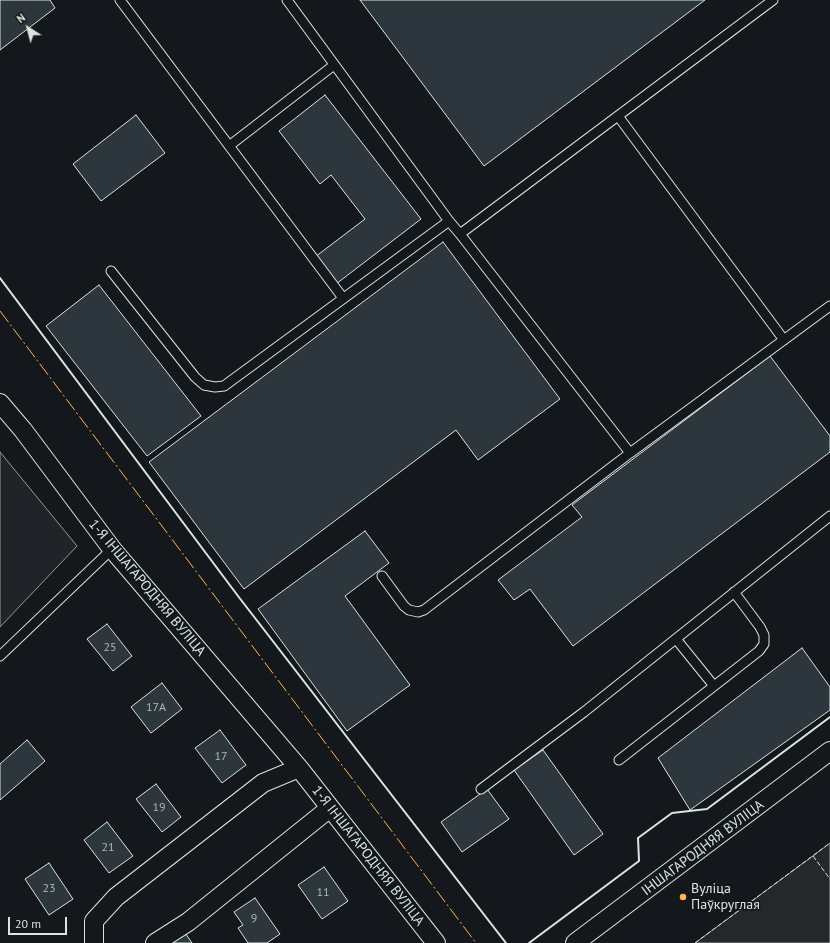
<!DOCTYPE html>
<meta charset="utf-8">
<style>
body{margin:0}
#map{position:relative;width:830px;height:943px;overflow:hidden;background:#14181c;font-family:"PT Sans",sans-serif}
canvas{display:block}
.north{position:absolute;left:8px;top:8px;width:40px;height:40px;-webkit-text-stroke:3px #14181c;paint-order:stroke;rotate:324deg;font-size:11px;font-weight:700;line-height:16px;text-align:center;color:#d8e6dc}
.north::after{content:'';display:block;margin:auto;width:14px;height:18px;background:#d8e6dc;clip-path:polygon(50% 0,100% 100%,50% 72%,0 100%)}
.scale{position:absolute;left:8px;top:917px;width:59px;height:18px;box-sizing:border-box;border:2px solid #d8e6dc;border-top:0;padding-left:5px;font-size:12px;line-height:14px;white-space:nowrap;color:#d8e6dc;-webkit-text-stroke:3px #14181c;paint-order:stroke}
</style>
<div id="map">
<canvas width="830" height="943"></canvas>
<div class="north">N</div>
<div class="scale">20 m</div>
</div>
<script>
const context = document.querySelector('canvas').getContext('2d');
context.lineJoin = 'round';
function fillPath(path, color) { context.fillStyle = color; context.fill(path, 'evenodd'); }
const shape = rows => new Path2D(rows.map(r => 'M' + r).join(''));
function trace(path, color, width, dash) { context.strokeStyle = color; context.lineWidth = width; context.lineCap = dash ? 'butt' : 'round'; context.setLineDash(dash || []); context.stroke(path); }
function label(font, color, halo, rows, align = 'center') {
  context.font = font + ' "PT Sans",sans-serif'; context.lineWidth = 3; context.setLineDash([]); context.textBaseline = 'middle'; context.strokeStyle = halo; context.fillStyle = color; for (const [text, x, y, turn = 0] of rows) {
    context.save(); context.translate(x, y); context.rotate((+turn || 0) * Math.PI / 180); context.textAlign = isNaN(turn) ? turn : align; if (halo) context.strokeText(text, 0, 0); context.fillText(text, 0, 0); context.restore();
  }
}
const green = shape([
 [0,452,77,546,0,627,0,452]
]);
fillPath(green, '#202428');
trace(green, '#939e99', 1);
const parking = shape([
 [830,843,830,943,695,943,813,856,830,843]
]);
fillPath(parking, '#24282b');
trace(parking, '#939e99', 1);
const building = shape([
 [0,0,50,0,55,8,0,50,0,0],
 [360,0,705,0,484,166,360,0],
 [325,95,421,219,336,284,315,257,365,219,331,175,320,184,279,131,325,95],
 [136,115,165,153,101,201,73,164,136,115],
 [443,242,560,399,478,460,456,430,244,589,149,462,443,242],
 [99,285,201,416,147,456,46,326,99,285],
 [770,356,830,436,830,452,573,646,530,589,514,600,498,580,582,517,572,505,770,356],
 [365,531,389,563,345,596,410,685,347,731,258,609,365,531],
 [107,624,132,656,113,671,87,639,107,624],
 [802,648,830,687,830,710,690,810,658,758,802,648],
 [162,683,182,709,151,733,131,707,162,683],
 [220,730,246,765,222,783,195,748,220,730],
 [27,740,45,761,0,800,0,764,27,740],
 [543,750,603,834,574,855,514,770,543,750],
 [156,784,181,817,162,832,136,799,156,784],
 [487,789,509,819,462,852,441,822,487,789],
 [107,822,133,856,109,873,84,840,107,822],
 [49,863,73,899,49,915,25,879,49,863],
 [324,867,348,901,322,919,298,885,324,867],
 [255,898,280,934,267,943,248,943,238,928,243,925,234,912,255,898],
 [183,930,192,943,165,943,183,930]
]);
fillPath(building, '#2c363c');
trace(building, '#d8e6dc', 1);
const lane = shape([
 [120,0,343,298],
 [287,0,449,221],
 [618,116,784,340],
 [229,146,334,65],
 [111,271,195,377,204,385,215,387,224,386,449,221,460,234],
 [630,453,830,306],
 [382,576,404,606,409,610,418,612,424,610,630,453,460,234,773,0],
 [676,639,714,686],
 [0,656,112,549],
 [619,760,759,651,764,644,764,635,760,627,734,592],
 [481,789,584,712,830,516]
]);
const street = shape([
 [0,403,23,430,112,549,299,768,436,943],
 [94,943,94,921,116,897,263,783,299,768],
 [155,943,188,922,330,808],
 [575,943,830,751]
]);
trace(lane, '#d8e6dc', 11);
trace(street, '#d8e6dc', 20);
trace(lane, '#14181c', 9);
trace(street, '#14181c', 18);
trace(shape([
 [813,856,830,879],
 [695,943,830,843]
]), '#d8e6dc', 1, [5, 2]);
trace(shape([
 [0,278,238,596,506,943],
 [529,943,639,861,638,838,672,813,707,809,830,717]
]), '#d8e6dc', 2);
trace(shape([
 [0,311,476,943]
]), '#ffb74d', 1, [14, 3, 2, 3]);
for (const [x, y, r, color] of [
 [683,897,4,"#ffb74d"]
]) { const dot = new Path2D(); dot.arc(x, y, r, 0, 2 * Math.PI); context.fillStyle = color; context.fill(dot); trace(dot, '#14181c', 1.5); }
label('12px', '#adbab4', null, [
 ["25",110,648],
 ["17А",156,708],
 ["17",221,757],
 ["19",159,808],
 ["21",108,848],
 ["23",49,889],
 ["11",323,893],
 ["9",254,919]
]);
label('14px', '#d8e6dc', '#14181c', [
 ["1-Я ІНШАГАРОДНЯЯ ВУЛІЦА",147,588,50],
 ["ІНШАГАРОДНЯЯ ВУЛІЦА",703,848,-37],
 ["1-Я ІНШАГАРОДНЯЯ ВУЛІЦА",368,856,52]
]);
label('14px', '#d8e6dc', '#14181c', [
 ["Вуліца",691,889],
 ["Паўкруглая",691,905]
], 'left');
</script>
